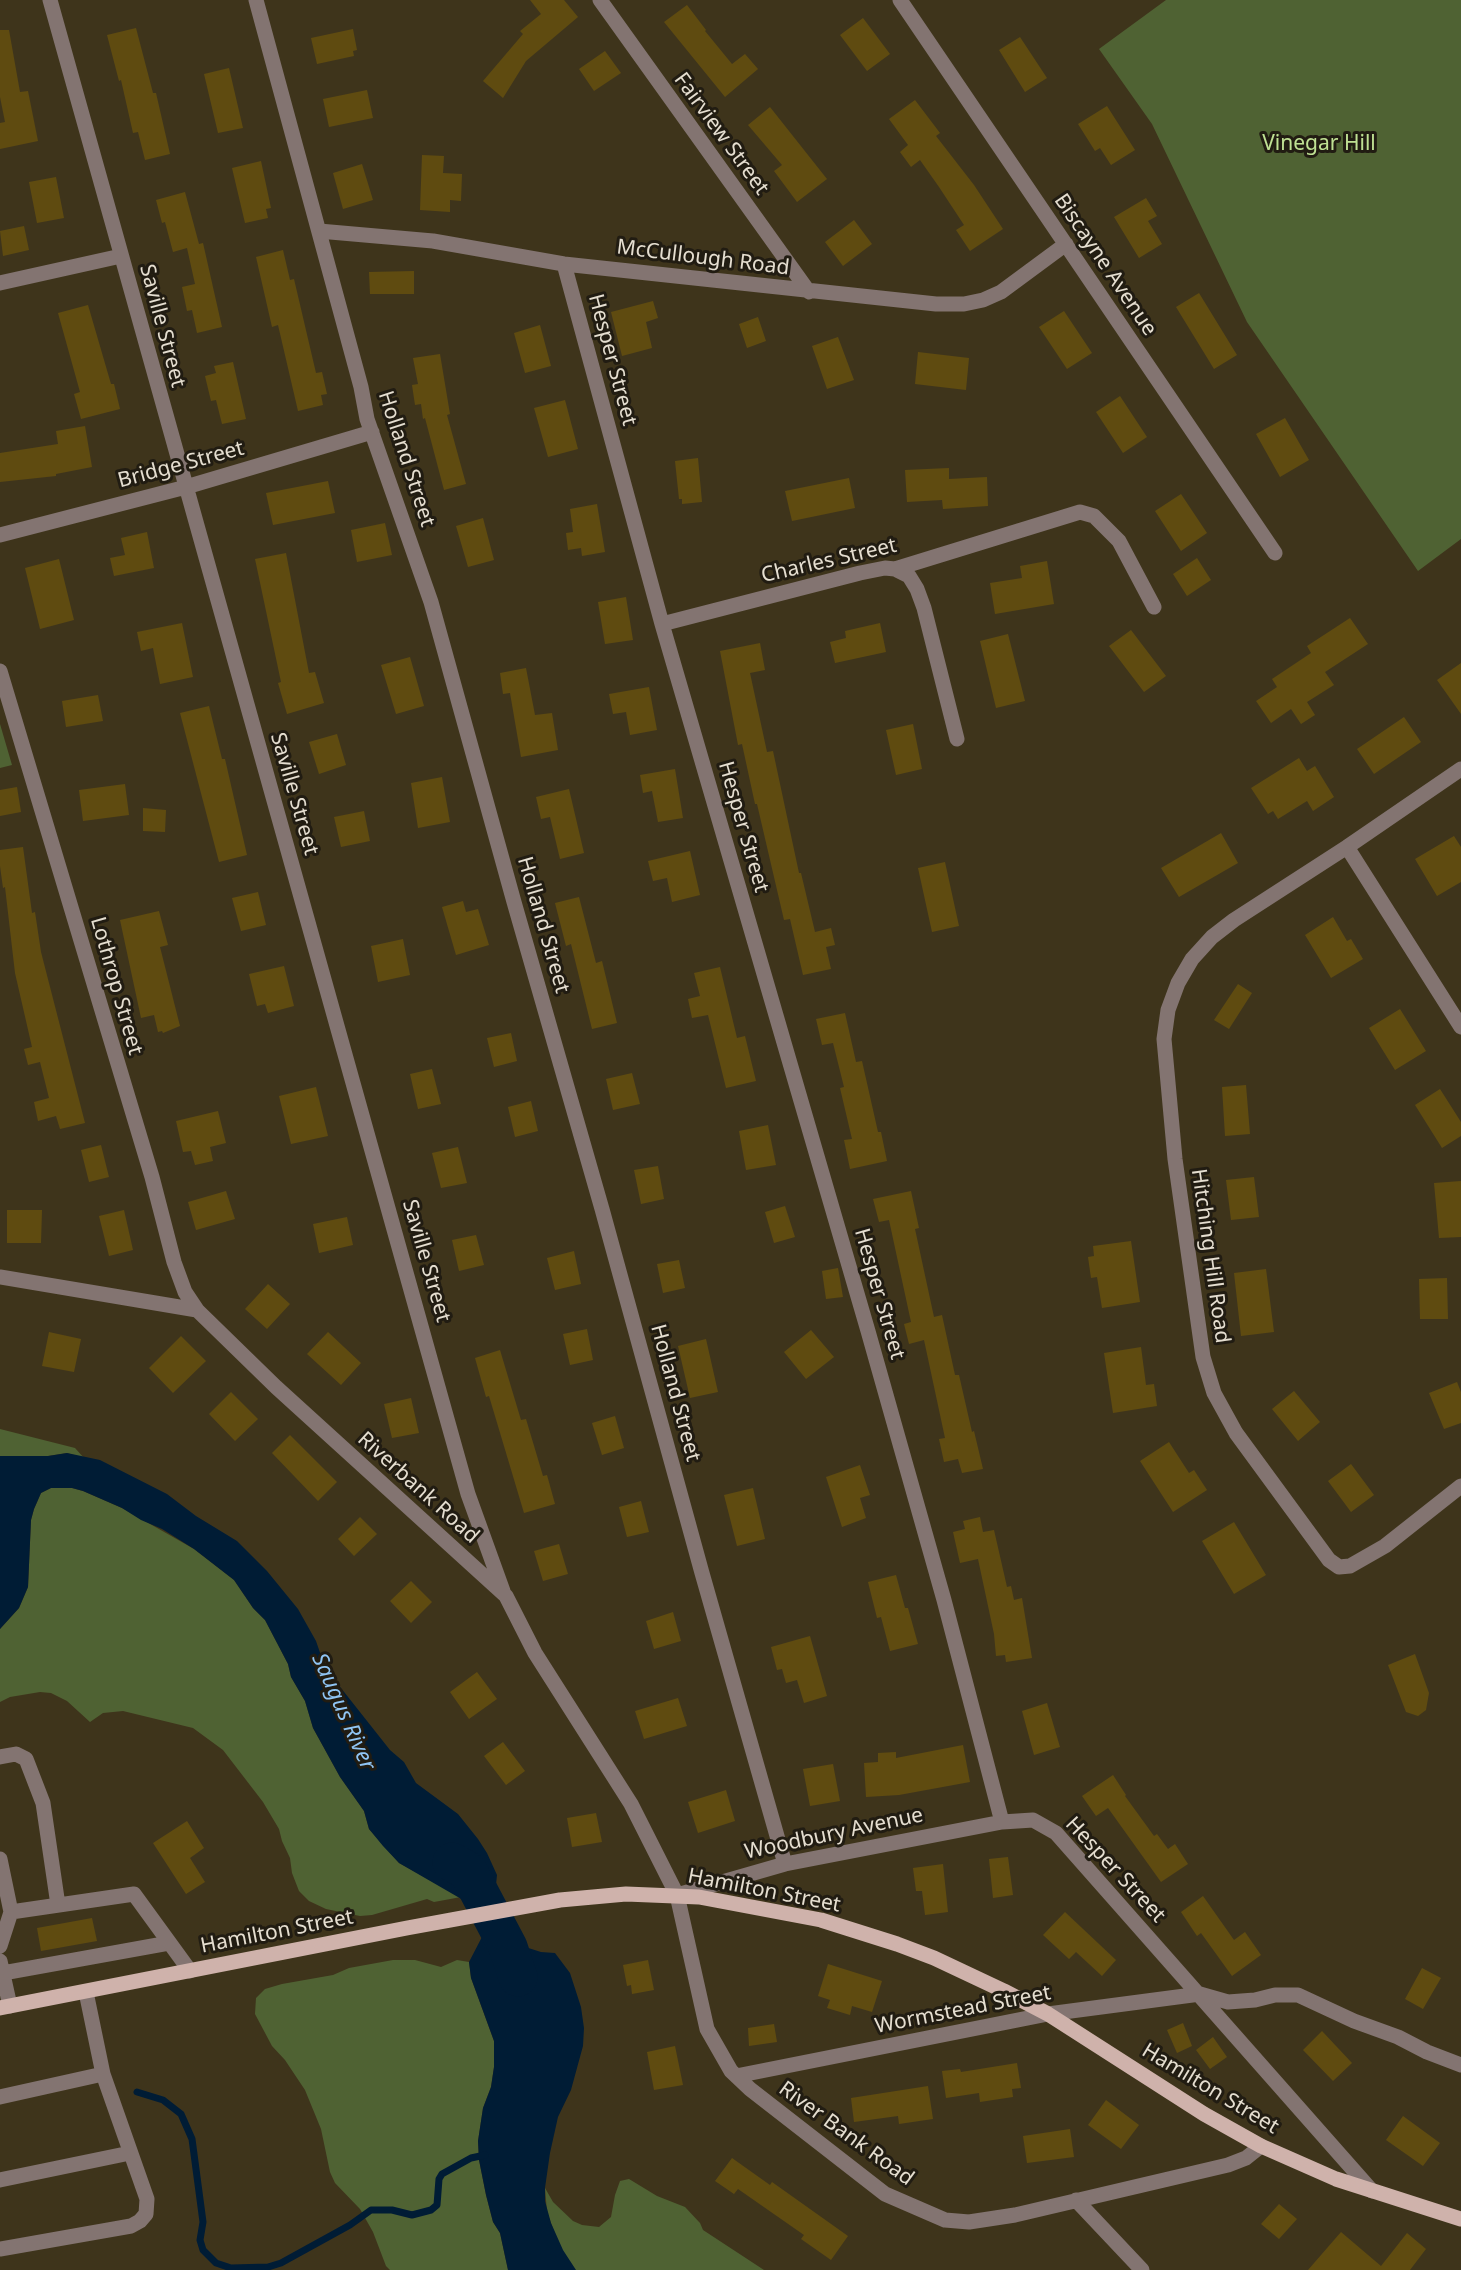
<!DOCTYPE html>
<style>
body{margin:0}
canvas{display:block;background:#3e341b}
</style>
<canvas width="1461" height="2270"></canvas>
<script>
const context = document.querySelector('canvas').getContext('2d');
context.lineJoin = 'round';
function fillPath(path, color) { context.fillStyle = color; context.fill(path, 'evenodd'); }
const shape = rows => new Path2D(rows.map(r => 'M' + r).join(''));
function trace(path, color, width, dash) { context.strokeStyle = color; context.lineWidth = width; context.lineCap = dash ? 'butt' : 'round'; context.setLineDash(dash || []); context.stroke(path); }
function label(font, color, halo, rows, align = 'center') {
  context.font = font + ' "Noto Sans",sans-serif'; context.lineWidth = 6; context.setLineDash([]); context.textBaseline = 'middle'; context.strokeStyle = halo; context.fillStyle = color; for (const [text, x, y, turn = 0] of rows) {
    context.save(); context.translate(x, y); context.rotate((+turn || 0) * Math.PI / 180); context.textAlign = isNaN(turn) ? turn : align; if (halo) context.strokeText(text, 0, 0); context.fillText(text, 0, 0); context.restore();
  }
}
fillPath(shape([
 [1166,0,1461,0,1461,539,1418,571,1247,322,1152,124,1099,49],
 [0,724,12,765,0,768],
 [0,1429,75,1448,84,1458,67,1453,48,1456,0,1456],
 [51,1488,72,1488,83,1491,122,1508,194,1549,234,1580,253,1608,265,1620,288,1664,291,1677,305,1701,313,1728,340,1777,364,1811,369,1829,399,1863,461,1897,434,1902,427,1899,372,1915,360,1916,326,1909,309,1901,299,1891,292,1873,290,1858,282,1841,279,1829,263,1802,223,1750,193,1728,123,1711,103,1713,90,1722,67,1701,51,1693,40,1692,10,1697,0,1702,0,1629,19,1608,28,1587,31,1520,34,1509,41,1493],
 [393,1960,415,1960,441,1967,457,1960,469,1962,471,1978,494,2041,494,2067,491,2087,483,2108,478,2141,479,2160,486,2195,493,2222,500,2233,508,2270,390,2270,386,2266,373,2232,360,2209,335,2183,330,2172,321,2129,305,2090,285,2060,272,2046,255,2014,256,1998,265,1989,282,1984,333,1975,349,1968],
 [629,2179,657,2196,685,2207,700,2223,703,2230,764,2270,568,2270,547,2212,545,2188,553,2202,573,2221,582,2225,599,2227,611,2217,615,2195,620,2181]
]), '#4f6233');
fillPath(shape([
 [67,1453,100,1460,167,1494,196,1516,237,1541,267,1571,298,1609,316,1641,325,1667,337,1683,390,1750,404,1762,416,1783,458,1814,478,1839,487,1853,497,1875,495,1895,486,1902,470,1904,399,1863,383,1846,369,1829,364,1811,340,1777,313,1728,305,1701,291,1677,288,1664,265,1620,253,1608,234,1580,194,1549,162,1529,141,1520,122,1508,83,1491,72,1488,51,1488,41,1493,34,1509,31,1520,28,1587,19,1608,0,1629,0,1456,48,1456],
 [505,1927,519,1945,541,1952,555,1953,570,1973,581,2007,584,2028,583,2046,571,2090,558,2117,550,2153,545,2188,545,2201,551,2223,563,2250,576,2270,508,2270,500,2233,493,2222,486,2195,479,2160,478,2141,483,2108,491,2087,494,2067,494,2041,471,1978,469,1962,484,1933]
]), '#001c35');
trace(shape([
 [137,2092,163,2100,181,2114,192,2139,203,2222,200,2240,203,2250,216,2263,231,2268,268,2267,281,2263,350,2225,371,2210,392,2210,412,2215,431,2210,437,2205,439,2179,442,2174,471,2158,485,2155]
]), '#001c35', 7);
trace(shape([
 [452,1862,468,1871,508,1947,518,1977]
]), '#001c35', 39);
fillPath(shape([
 [530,0,564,0,578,17,526,61,503,98,483,81,523,34,520,31,541,14],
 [687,5,706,30,705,31,732,64,745,54,758,69,725,97,664,22],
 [863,18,890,54,867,71,840,35],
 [136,28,153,93,156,93,170,154,145,160,138,132,133,133,121,80,119,81,107,35],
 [353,29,357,50,353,51,354,56,317,64,311,38],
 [0,30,9,30,20,92,28,91,38,141,0,149,0,123,5,122,0,97],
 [1020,37,1047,78,1025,92,999,50],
 [605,51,621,73,594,91,579,69],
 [229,68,243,128,218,133,204,74],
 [367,90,373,118,329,127,323,99],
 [915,100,940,133,936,136,974,185,1003,229,970,251,956,230,964,225,939,187,920,160,911,167,900,152,908,145,889,119],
 [1107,106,1135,150,1111,165,1100,148,1095,151,1078,124],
 [770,107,827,179,797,202,774,171,782,165,748,125],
 [422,155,444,156,443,173,462,174,461,201,450,200,450,212,420,210],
 [261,161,271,208,266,209,268,218,245,223,232,168],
 [362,164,373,200,343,209,333,173],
 [56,177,64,218,37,223,29,182],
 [185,192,199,244,203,243,222,327,197,333,192,310,187,311,182,287,195,284,187,248,173,252,165,222,162,223,156,200],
 [1146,198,1157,216,1148,221,1162,244,1139,258,1114,217],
 [854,220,872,244,843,266,825,242],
 [24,226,29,250,3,256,0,231],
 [283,250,290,280,294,279,316,373,322,372,327,394,321,395,323,405,298,411,278,325,272,327,256,257],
 [414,271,414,294,370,294,369,272],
 [1199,293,1237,355,1214,369,1176,307],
 [653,301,658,318,646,322,652,348,622,356,611,312],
 [88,305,111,384,114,384,120,409,81,419,74,394,80,392,58,313],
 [1064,311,1092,353,1067,369,1039,327],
 [758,317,766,341,747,348,739,324],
 [540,325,551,366,525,373,514,333],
 [838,337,854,380,827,389,812,346],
 [918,352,969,358,966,390,915,384],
 [440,354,450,414,447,415,466,484,444,490,425,418,423,419,421,404,415,405,412,385,418,384,413,358],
 [233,362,246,419,222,424,216,400,211,401,205,376,216,373,214,366],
 [1120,396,1147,437,1123,453,1096,412],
 [565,400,578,449,548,457,534,408],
 [1285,418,1309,460,1280,477,1256,434],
 [85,426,92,467,56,474,56,476,0,482,0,453,58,444,56,431],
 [698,458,702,502,682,504,682,499,679,499,675,461],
 [949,468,949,479,987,477,988,506,943,509,942,500,907,502,905,470],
 [849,478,855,508,792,521,785,491],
 [328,481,335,513,273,525,266,493],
 [1181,494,1207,533,1181,551,1155,511],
 [597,504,605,552,582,556,581,548,568,550,566,533,573,532,570,509],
 [483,518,494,560,468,567,456,526],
 [385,523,392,555,357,562,351,530],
 [147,532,154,568,114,576,110,558,125,555,121,538],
 [286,553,309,673,315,672,324,703,287,714,278,683,281,682,255,559],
 [1197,558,1211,580,1187,596,1173,574],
 [59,559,74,620,40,629,25,568],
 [1047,561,1054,604,995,614,990,583,1022,578,1020,566],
 [626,597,633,640,605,644,598,602],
 [1350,618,1368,644,1325,672,1334,685,1307,702,1315,715,1301,724,1291,709,1271,723,1256,701,1277,687,1272,679,1311,653,1307,646],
 [182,623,193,677,160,684,153,648,141,651,137,632],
 [880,623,886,652,835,663,830,642,846,638,845,631],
 [1131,630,1166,676,1144,692,1109,646],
 [1008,634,1025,701,996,708,980,641],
 [760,643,765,670,750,673,767,752,773,751,799,873,801,873,815,932,831,928,835,945,826,947,831,969,803,975,790,919,784,920,757,804,755,804,742,744,738,745,720,651],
 [410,657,424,706,396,714,381,665],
 [1461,663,1461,714,1437,680],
 [526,668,535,715,552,713,558,750,521,757,510,693,503,694,500,673],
 [649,687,657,730,630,735,626,712,613,714,609,694],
 [98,695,103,721,66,727,62,701],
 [209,706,222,759,225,759,247,855,219,862,180,713],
 [1404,717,1421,742,1374,774,1357,749],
 [913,724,922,769,896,775,886,730],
 [337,734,346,765,319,774,309,742],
 [1299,758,1307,771,1315,766,1334,797,1313,811,1307,801,1278,819,1273,811,1268,814,1251,788],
 [675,769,683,818,658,822,652,791,643,793,640,775],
 [442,777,450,822,418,828,411,783],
 [125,784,129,815,83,821,79,790],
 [17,787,21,812,0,816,0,790],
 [569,789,584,853,560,859,550,817,541,819,536,797],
 [143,808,166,810,165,832,143,831],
 [364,811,370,841,341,847,334,817],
 [1221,833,1238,863,1179,897,1161,868],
 [1454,836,1461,847,1461,882,1437,896,1415,859],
 [23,847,32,913,35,912,41,952,85,1123,60,1129,56,1116,38,1121,34,1102,49,1098,40,1062,28,1065,24,1049,32,1047,15,973,5,887,3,888,0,866,0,850],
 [690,851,700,895,672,902,667,878,653,881,648,861],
 [945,862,959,926,932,932,918,868],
 [258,892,266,925,241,931,232,898],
 [579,897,596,963,602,961,617,1023,592,1029,571,944,566,946,555,903],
 [463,901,466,912,478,909,489,945,456,955,442,907],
 [159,911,168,945,160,947,180,1026,163,1033,162,1031,158,1032,154,1015,141,1018,120,920],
 [1333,917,1347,941,1351,939,1363,959,1331,978,1305,935],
 [403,939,410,975,378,982,371,946],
 [284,966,294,1006,268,1013,265,1004,257,1006,249,974],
 [720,967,737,1038,745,1036,756,1081,726,1088,708,1015,692,1018,688,999,700,996,694,973],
 [1238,984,1252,993,1229,1029,1214,1020],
 [1400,1009,1426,1051,1395,1070,1369,1028],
 [845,1013,856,1062,862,1061,878,1132,881,1132,887,1161,850,1169,844,1140,852,1139,840,1088,844,1087,833,1043,822,1045,816,1019],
 [511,1033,517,1061,494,1067,487,1038],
 [432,1069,441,1104,418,1109,410,1074],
 [632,1073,640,1104,613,1110,606,1079],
 [1246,1085,1250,1134,1225,1136,1222,1087],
 [316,1087,328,1136,291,1144,279,1096],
 [1440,1089,1461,1122,1461,1136,1442,1148,1415,1105],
 [531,1101,538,1131,515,1137,508,1107],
 [218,1111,226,1143,210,1147,213,1161,195,1165,191,1151,183,1152,176,1121],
 [768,1125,776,1165,746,1170,739,1131],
 [101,1145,109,1177,89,1182,81,1150],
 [458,1147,467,1183,441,1188,432,1153],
 [658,1166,664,1199,641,1204,634,1170],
 [1254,1177,1259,1217,1231,1220,1226,1180],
 [1461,1181,1461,1237,1439,1238,1434,1183],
 [226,1191,235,1219,196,1230,188,1202],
 [911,1191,919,1228,915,1229,934,1317,942,1315,955,1375,959,1375,972,1432,974,1431,983,1469,962,1473,958,1459,944,1462,939,1439,945,1438,924,1340,909,1344,904,1324,911,1322,889,1220,879,1222,873,1199],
 [785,1206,795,1237,774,1243,765,1212],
 [7,1210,42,1210,41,1243,7,1243],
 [124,1210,133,1250,109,1256,99,1216],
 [347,1217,353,1245,319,1253,313,1224],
 [476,1235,484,1265,459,1271,452,1240],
 [1131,1241,1140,1302,1102,1308,1097,1277,1091,1278,1088,1257,1094,1256,1093,1246],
 [574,1251,581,1284,555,1290,547,1258],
 [679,1260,685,1288,663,1293,657,1264],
 [838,1268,843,1297,826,1299,822,1271],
 [1266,1269,1274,1332,1241,1336,1234,1273],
 [1447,1278,1448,1319,1420,1319,1419,1279],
 [268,1284,290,1304,267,1329,245,1309],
 [587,1329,593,1360,570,1365,563,1334],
 [811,1330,834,1357,806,1379,784,1352],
 [49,1332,81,1339,74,1372,42,1366],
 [328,1332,361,1363,341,1385,307,1354],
 [181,1336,206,1361,173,1393,149,1368],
 [706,1339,718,1392,690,1398,678,1346],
 [1141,1347,1146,1385,1154,1384,1157,1406,1113,1413,1104,1353],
 [500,1350,521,1420,526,1419,543,1476,547,1475,555,1504,524,1513,489,1396,486,1397,475,1358],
 [1457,1382,1461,1392,1461,1423,1444,1429,1429,1393],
 [1294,1391,1320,1422,1298,1441,1272,1409],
 [231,1392,258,1419,235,1441,209,1414],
 [411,1398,419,1433,392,1438,384,1404],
 [615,1416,624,1448,602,1455,592,1423],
 [290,1435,337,1482,318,1501,272,1453],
 [1169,1442,1189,1473,1194,1470,1207,1490,1173,1512,1140,1461],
 [1351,1464,1374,1495,1351,1512,1328,1481],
 [860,1465,870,1495,860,1498,866,1518,842,1527,826,1477],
 [753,1488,765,1539,737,1546,724,1495],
 [641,1501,649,1532,627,1537,619,1507],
 [360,1517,377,1534,354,1556,338,1539],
 [980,1517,983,1532,994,1530,1007,1587,1011,1586,1014,1600,1022,1598,1032,1658,1006,1662,1005,1655,996,1656,994,1634,978,1559,960,1563,953,1532,965,1529,963,1521],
 [1234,1522,1266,1575,1234,1594,1202,1541],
 [559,1544,568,1574,543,1581,534,1551],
 [896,1575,905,1608,908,1608,918,1644,890,1651,881,1617,877,1618,868,1582],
 [411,1581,432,1602,411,1623,390,1601],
 [673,1612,681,1641,654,1649,646,1621],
 [810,1636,827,1696,804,1703,797,1680,786,1683,782,1669,777,1670,771,1647],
 [1415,1654,1429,1693,1426,1710,1418,1716,1406,1712,1388,1665],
 [477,1672,497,1699,469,1719,450,1692],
 [678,1698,687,1726,644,1739,635,1711],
 [1047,1703,1060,1747,1034,1755,1022,1711],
 [503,1742,525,1771,506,1785,484,1756],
 [963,1745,970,1782,899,1795,866,1797,864,1763,878,1762,878,1753,896,1752,896,1758],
 [833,1764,840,1801,810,1806,803,1769],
 [1113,1775,1126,1795,1125,1796,1154,1836,1157,1834,1168,1849,1175,1844,1188,1864,1161,1882,1108,1808,1096,1816,1082,1796],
 [726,1790,735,1821,698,1833,688,1802],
 [596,1813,602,1842,572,1847,567,1818],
 [187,1821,204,1848,190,1858,205,1882,186,1894,153,1843],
 [1008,1857,1013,1895,993,1898,989,1859],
 [943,1864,948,1912,925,1915,922,1891,916,1891,913,1868],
 [1203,1896,1234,1940,1245,1932,1261,1955,1232,1976,1201,1933,1197,1936,1181,1912],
 [1065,1912,1116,1960,1102,1976,1076,1952,1069,1959,1043,1935],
 [92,1918,97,1941,41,1951,37,1928],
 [648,1960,654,1990,632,1994,631,1985,627,1986,623,1965],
 [828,1964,882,1981,872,2012,852,2006,850,2015,827,2008,830,2000,818,1996],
 [1422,1968,1441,1978,1423,2009,1405,1999],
 [1183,2023,1192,2046,1177,2053,1167,2030],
 [774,2024,777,2042,749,2046,748,2028],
 [1322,2031,1352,2063,1333,2081,1303,2050],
 [1213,2037,1227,2057,1210,2069,1196,2050],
 [675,2046,683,2085,654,2090,647,2052],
 [1017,2063,1021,2088,1012,2089,1013,2097,980,2102,979,2093,946,2098,942,2071,960,2069,961,2072],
 [928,2086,933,2119,899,2124,898,2116,854,2122,851,2098],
 [1106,2100,1139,2125,1121,2149,1088,2125],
 [1403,2116,1440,2143,1423,2166,1386,2140],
 [1070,2129,1074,2157,1027,2163,1023,2136],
 [732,2158,770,2185,772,2182,848,2236,831,2260,801,2239,804,2235,738,2189,734,2194,715,2181],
 [1279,2204,1297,2219,1279,2239,1261,2224],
 [1341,2232,1381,2266,1407,2233,1426,2249,1410,2270,1308,2270]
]), '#5f4b10');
trace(shape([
 [50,0,468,1494,503,1591],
 [256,0,361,387,367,419,431,602,514,902,602,1209,702,1573,785,1864],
 [600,0,809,292],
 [900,0,1275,553],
 [319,231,433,241,564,264,936,304,964,304,983,300,1001,292,1066,244],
 [564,264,662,624,868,1331,944,1600,1002,1822,1033,1820,1056,1833,1372,2191],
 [0,283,121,256],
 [0,535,186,487,372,432],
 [895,569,909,576,917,589,924,608,957,739],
 [662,624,860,573,885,568,895,569,1080,512,1094,516,1119,541,1154,607],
 [0,671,152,1177,174,1262,185,1292,197,1310],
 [1461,769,1347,847,1234,920,1212,937,1192,959,1178,983,1168,1010,1164,1039,1175,1159,1203,1357,1214,1393,1236,1433,1329,1560,1339,1567,1350,1566,1385,1546,1461,1486],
 [1347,847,1461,1027],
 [0,1277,197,1310,276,1387,506,1596,535,1653,631,1804,677,1895,707,2029,731,2071,750,2089,885,2194,945,2220,969,2222,1015,2215,1228,2165,1246,2158,1261,2146],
 [0,1757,16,1754,26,1759,43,1803,58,1905],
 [0,1859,11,1912],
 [677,1895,785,1864,1002,1822],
 [0,1946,11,1912,134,1894,190,1971],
 [0,1961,10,2006],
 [3,1973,169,1943],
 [736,2076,1048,2014,1200,1994,1228,2002,1255,2000,1275,1995,1298,1995,1354,2021,1398,2037,1427,2052,1461,2065],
 [0,2097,103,2074],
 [0,2180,130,2153],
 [1076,2200,1142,2270],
 [0,2249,131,2226,140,2221,146,2214,147,2199,103,2074,86,1992]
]), '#837471', 15);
trace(shape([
 [0,2008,407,1928,560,1900,626,1894,699,1897,821,1920,897,1944,934,1958,1004,1991,1048,2014,1204,2114,1261,2146,1336,2179,1461,2219]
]), '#cfb2ab', 15);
label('21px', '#e5ded0', '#211c12', [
 ["Fairview Street",721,134,54],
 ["McCullough Road",703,258,7],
 ["Biscayne Avenue",1105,265,56],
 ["Saville Street",162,326,75],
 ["Hesper Street",612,360,75],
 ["Holland Street",406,459,72],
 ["Bridge Street",181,465,-15],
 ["Charles Street",829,561,-13],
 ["Saville Street",294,794,74],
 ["Hesper Street",743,827,74],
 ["Holland Street",543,925,74],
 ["Lothrop Street",116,986,74],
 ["Hitching Hill Road",1210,1256,82],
 ["Saville Street",426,1261,74],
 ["Hesper Street",879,1294,74],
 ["Holland Street",675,1393,75],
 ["Riverbank Road",418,1488,42],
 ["Woodbury Avenue",834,1834,-12],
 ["Hesper Street",1115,1870,47],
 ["Hamilton Street",764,1891,11],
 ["Hamilton Street",277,1932,-11],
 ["Wormstead Street",963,2010,-11],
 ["Hamilton Street",1210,2089,31],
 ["River Bank Road",846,2134,36]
]);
label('21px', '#bfe193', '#211c12', [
 ["Vinegar Hill",1319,144]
]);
label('italic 22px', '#90c5f4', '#211c12', [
 ["Saugus River",343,1712,66]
]);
</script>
